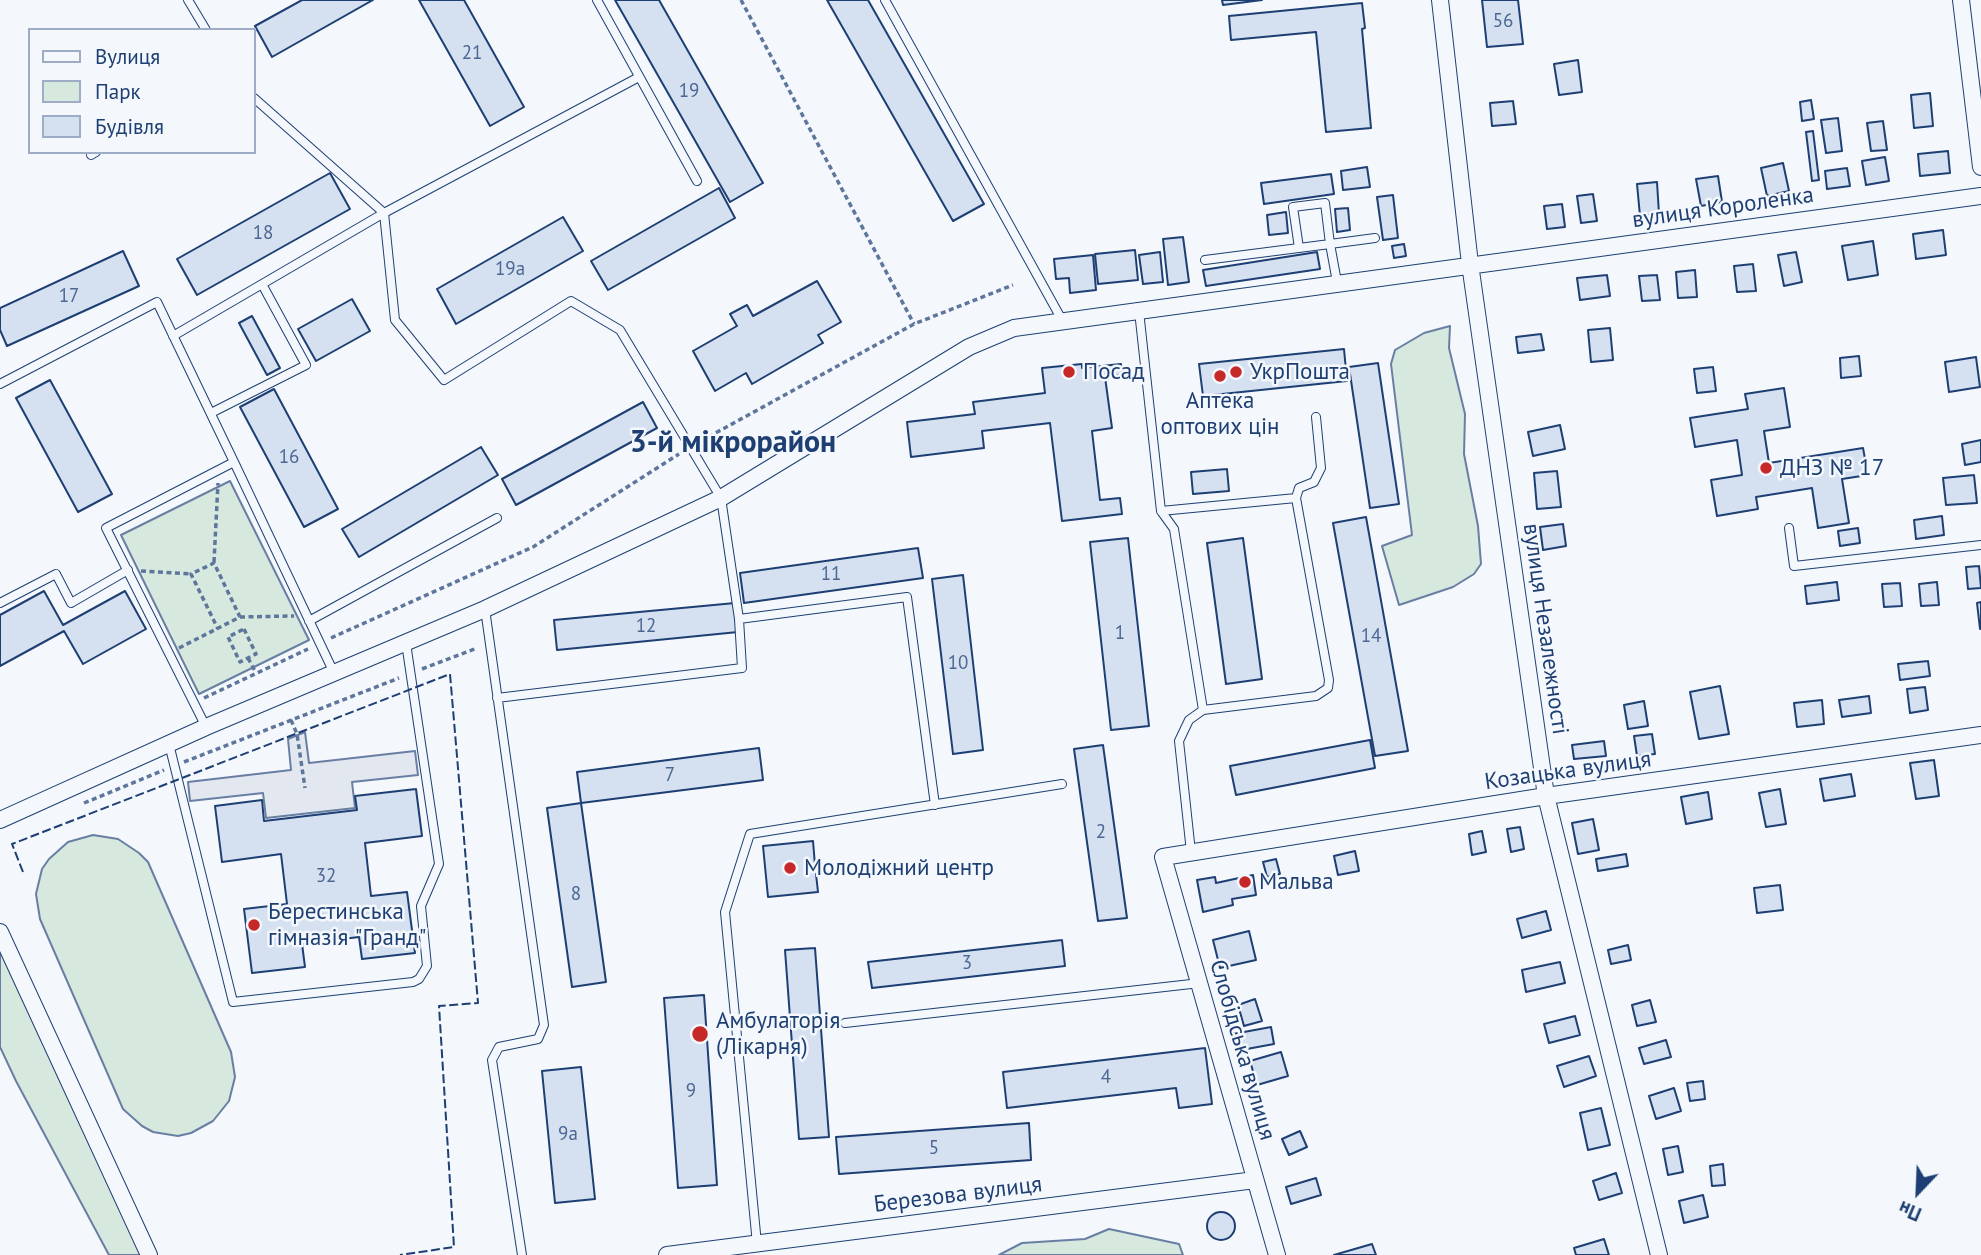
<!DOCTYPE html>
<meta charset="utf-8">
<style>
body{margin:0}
#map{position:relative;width:1981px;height:1255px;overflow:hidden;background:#f4f7fb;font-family:"PT Sans",sans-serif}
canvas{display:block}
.legend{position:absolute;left:28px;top:28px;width:228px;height:126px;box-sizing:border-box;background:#f4f7fb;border:2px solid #9eadc5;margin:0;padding:9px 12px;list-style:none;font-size:21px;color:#1d3f73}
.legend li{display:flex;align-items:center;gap:14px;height:35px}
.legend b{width:35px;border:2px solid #9eadc5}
.north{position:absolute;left:1883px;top:1157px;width:70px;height:70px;-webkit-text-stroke:5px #f4f7fb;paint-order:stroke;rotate:203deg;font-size:19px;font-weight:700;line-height:28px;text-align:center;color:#1d3f73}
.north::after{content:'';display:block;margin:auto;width:24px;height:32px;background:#1d3f73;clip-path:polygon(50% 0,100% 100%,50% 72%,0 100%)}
</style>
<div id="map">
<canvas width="1981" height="1255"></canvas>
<ul class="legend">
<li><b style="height:9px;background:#f4f7fb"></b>Вулиця</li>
<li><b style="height:19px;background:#d7e8df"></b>Парк</li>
<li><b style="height:19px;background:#d5e0f0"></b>Будівля</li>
</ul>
<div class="north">Пн</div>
</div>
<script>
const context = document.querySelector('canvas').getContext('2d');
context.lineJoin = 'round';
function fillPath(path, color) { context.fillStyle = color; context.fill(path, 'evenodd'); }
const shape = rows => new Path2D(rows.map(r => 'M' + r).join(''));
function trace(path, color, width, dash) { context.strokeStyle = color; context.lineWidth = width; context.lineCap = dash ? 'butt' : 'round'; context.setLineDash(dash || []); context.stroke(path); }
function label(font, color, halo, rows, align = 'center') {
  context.font = font + ' "PT Sans",sans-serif'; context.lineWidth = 5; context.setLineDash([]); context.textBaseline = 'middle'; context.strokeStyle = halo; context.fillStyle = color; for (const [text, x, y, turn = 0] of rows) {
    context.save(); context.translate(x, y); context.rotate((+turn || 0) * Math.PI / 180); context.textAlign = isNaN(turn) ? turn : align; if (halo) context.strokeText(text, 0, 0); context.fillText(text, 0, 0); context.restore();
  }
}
const green = shape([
 [1450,326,1449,348,1465,414,1464,454,1478,526,1481,564,1474,574,1453,587,1399,605,1382,546,1412,535,1391,364,1395,350,1424,333,1450,326],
 [230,481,309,640,199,694,121,535,230,481],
 [93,835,118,839,139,853,148,862,231,1052,235,1077,229,1101,213,1121,191,1133,178,1136,153,1132,142,1126,123,1109,40,919,36,894,42,869,49,859,68,842,93,835],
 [0,932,149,1255,109,1255,16,1081,0,1047,0,932],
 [1109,1229,1179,1244,1183,1255,999,1255,1022,1243,1085,1239,1109,1229]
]);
fillPath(green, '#d7e8df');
trace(green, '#687fa3', 2);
const parking = shape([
 [305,732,309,763,415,751,418,775,352,782,355,808,266,818,263,793,190,801,188,782,291,770,288,739,305,732]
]);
fillPath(parking, '#e3e8f0');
trace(parking, '#687fa3', 2);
const building = shape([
 [302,0,373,0,272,57,255,26,302,0],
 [419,0,464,0,524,107,490,126,419,0],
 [615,0,659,0,763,183,730,202,615,0],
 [827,0,868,0,984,204,953,221,827,0],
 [1222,0,1262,0,1223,5,1222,0],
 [1482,0,1518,0,1523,44,1487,47,1482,0],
 [1362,3,1365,28,1362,29,1371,128,1326,132,1316,32,1231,40,1229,16,1362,3],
 [1578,60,1582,92,1559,95,1554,64,1578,60],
 [1930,93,1933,126,1914,128,1911,95,1930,93],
 [1811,100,1814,119,1802,121,1800,102,1811,100],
 [1513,101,1516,124,1492,126,1490,103,1513,101],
 [1838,118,1842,151,1826,153,1821,120,1838,118],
 [1883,121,1887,150,1871,151,1867,123,1883,121],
 [1813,131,1819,180,1812,181,1806,132,1813,131],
 [1948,151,1950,173,1920,176,1918,154,1948,151],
 [1885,157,1889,181,1866,185,1862,161,1885,157],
 [1783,163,1789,191,1767,196,1761,168,1783,163],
 [1367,167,1370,187,1343,190,1341,171,1367,167],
 [1847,168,1850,186,1827,189,1825,171,1847,168],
 [330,173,350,209,197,295,177,259,330,173],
 [1331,174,1334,194,1264,204,1261,183,1331,174],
 [1718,176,1722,202,1701,206,1696,179,1718,176],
 [1657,182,1659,214,1640,216,1637,184,1657,182],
 [719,188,735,218,608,290,591,261,719,188],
 [1593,194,1597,221,1581,223,1577,196,1593,194],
 [1393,195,1398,238,1383,240,1377,197,1393,195],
 [1562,204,1565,227,1547,229,1544,206,1562,204],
 [1348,208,1350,230,1337,232,1335,209,1348,208],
 [1286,212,1288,233,1269,235,1267,215,1286,212],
 [563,217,583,251,456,324,437,289,563,217],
 [1943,230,1946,255,1916,259,1913,234,1943,230],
 [1183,237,1189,282,1168,285,1163,239,1183,237],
 [1873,241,1878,275,1848,280,1842,246,1873,241],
 [1404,244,1406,256,1394,258,1392,246,1404,244],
 [1135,250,1138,280,1098,284,1095,254,1135,250],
 [123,251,139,286,7,346,0,330,0,308,123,251],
 [1160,252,1163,282,1143,284,1139,255,1160,252],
 [1317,252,1320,269,1206,286,1203,270,1317,252],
 [1796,252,1802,282,1784,286,1778,255,1796,252],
 [1093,255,1096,290,1070,293,1069,278,1056,279,1054,259,1093,255],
 [1753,264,1756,291,1737,292,1734,266,1753,264],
 [1695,270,1697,297,1678,298,1676,272,1695,270],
 [1607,275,1610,296,1580,300,1577,278,1607,275],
 [1657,275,1660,300,1642,301,1639,276,1657,275],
 [817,281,841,322,818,335,823,343,752,384,746,373,715,391,693,351,737,326,730,314,747,305,753,316,817,281],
 [352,299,370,331,316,361,298,329,352,299],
 [252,316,280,368,267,375,239,323,252,316],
 [1610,328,1613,360,1591,362,1588,330,1610,328],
 [1541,334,1544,350,1518,353,1516,337,1541,334],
 [1344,349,1347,381,1203,396,1199,364,1344,349],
 [1859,356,1861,376,1841,378,1840,358,1859,356],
 [1976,357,1980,387,1949,392,1945,362,1976,357],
 [1378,363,1399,504,1370,508,1349,367,1378,363],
 [1082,364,1082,368,1121,364,1122,375,1105,377,1112,428,1092,431,1100,500,1120,498,1122,514,1062,521,1050,423,982,431,984,448,911,457,907,422,975,414,973,402,1045,393,1042,368,1082,364],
 [1713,367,1716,391,1697,393,1694,369,1713,367],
 [50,380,112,494,78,512,16,398,50,380],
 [1784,388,1790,427,1764,431,1769,463,1863,448,1868,475,1842,479,1849,523,1818,528,1812,488,1756,497,1758,509,1717,516,1711,480,1742,475,1737,440,1695,447,1690,418,1748,409,1745,394,1784,388],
 [274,389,338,509,304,527,240,407,274,389],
 [643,402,657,428,516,505,502,479,643,402],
 [1560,425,1565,449,1533,456,1528,432,1560,425],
 [1981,440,1981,462,1965,465,1962,444,1981,440],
 [481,447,498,475,359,557,342,529,481,447],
 [1227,469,1229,491,1193,494,1191,472,1227,469],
 [1557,471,1561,507,1537,509,1534,473,1557,471],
 [1974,475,1977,503,1946,505,1943,478,1974,475],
 [1942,516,1944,535,1916,539,1914,520,1942,516],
 [1366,517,1408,751,1375,756,1333,523,1366,517],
 [1563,524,1566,546,1543,550,1540,527,1563,524],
 [1858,528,1860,543,1840,546,1838,531,1858,528],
 [1128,538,1149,726,1111,730,1090,542,1128,538],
 [1243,538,1262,679,1226,684,1207,543,1243,538],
 [918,548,923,578,744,603,740,573,918,548],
 [1979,566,1981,588,1968,589,1966,567,1979,566],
 [963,575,983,750,953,754,932,579,963,575],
 [1837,582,1839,600,1807,604,1805,586,1837,582],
 [1937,582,1939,605,1921,606,1919,584,1937,582],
 [1900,583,1902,606,1884,607,1882,584,1900,583],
 [44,591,63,625,125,591,146,629,83,664,64,631,0,666,0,615,44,591],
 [1981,602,1981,629,1980,629,1977,603,1981,602],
 [735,603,738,632,557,650,554,620,735,603],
 [1928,661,1930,676,1900,680,1898,664,1928,661],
 [1720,686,1729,734,1699,739,1690,692,1720,686],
 [1925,687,1928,710,1910,713,1907,689,1925,687],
 [1869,696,1871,713,1842,717,1839,700,1869,696],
 [1822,700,1824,724,1797,727,1794,703,1822,700],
 [1644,701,1648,726,1628,729,1624,705,1644,701],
 [1652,734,1655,754,1637,756,1634,736,1652,734],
 [1370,740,1375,768,1236,795,1230,766,1370,740],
 [1604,741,1606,756,1574,759,1572,745,1604,741],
 [1103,745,1127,918,1098,921,1074,749,1103,745],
 [759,748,763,780,581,803,577,772,759,748],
 [1934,760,1939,796,1916,799,1910,763,1934,760],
 [1851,774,1855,796,1824,801,1820,779,1851,774],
 [416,789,422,836,365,843,371,896,407,892,415,953,362,959,359,937,302,944,305,967,252,973,244,909,287,904,281,854,222,862,215,806,262,800,264,821,357,810,355,796,416,789],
 [1780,789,1786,824,1766,827,1759,793,1780,789],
 [1708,792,1712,819,1686,824,1681,797,1708,792],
 [581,803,606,982,572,987,547,808,581,803],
 [1593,819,1599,850,1578,854,1572,823,1593,819],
 [1520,827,1524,849,1511,852,1507,829,1520,827],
 [1482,831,1486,852,1472,855,1469,834,1482,831],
 [813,841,815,865,825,864,826,873,816,874,818,892,768,897,763,846,813,841],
 [1355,851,1359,871,1338,875,1334,856,1355,851],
 [1626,854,1628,866,1598,871,1596,859,1626,854],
 [1276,859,1280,874,1267,877,1263,862,1276,859],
 [1253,875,1256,895,1232,899,1233,905,1203,912,1197,880,1215,877,1216,883,1253,875],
 [1780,885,1783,910,1757,913,1754,888,1780,885],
 [1546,911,1551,930,1522,938,1517,919,1546,911],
 [1249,931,1256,960,1220,968,1213,940,1249,931],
 [1062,940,1065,966,872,988,868,962,1062,940],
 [1628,945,1631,960,1611,964,1608,950,1628,945],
 [815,948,829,1137,799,1139,785,950,815,948],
 [1560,962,1565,983,1526,992,1522,970,1560,962],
 [704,995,717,1185,678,1188,664,998,704,995],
 [1255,999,1262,1021,1244,1026,1238,1005,1255,999],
 [1650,1000,1656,1022,1637,1026,1632,1005,1650,1000],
 [1575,1016,1580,1035,1549,1043,1544,1024,1575,1016],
 [1271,1027,1274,1044,1236,1051,1233,1034,1271,1027],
 [1666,1040,1671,1057,1644,1064,1639,1048,1666,1040],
 [1205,1048,1212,1104,1179,1108,1176,1088,1007,1108,1003,1072,1205,1048],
 [1281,1052,1288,1076,1257,1085,1250,1061,1281,1052],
 [1589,1056,1596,1076,1564,1087,1557,1066,1589,1056],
 [581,1067,595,1199,555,1203,542,1071,581,1067],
 [1703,1081,1705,1099,1690,1101,1687,1083,1703,1081],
 [1674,1088,1681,1111,1656,1119,1649,1096,1674,1088],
 [1601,1108,1610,1145,1588,1150,1580,1113,1601,1108],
 [1029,1123,1031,1160,839,1174,836,1137,1029,1123],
 [1300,1131,1307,1147,1289,1155,1282,1139,1300,1131],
 [1678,1146,1683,1172,1668,1175,1663,1149,1678,1146],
 [1723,1164,1725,1185,1712,1186,1710,1166,1723,1164],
 [1616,1173,1622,1193,1599,1200,1593,1181,1616,1173],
 [1316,1178,1321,1195,1291,1204,1286,1187,1316,1178],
 [1703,1195,1708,1217,1684,1223,1679,1201,1703,1195],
 '1207 1226a14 14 0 1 1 28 0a14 14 0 1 1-28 0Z',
 [1604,1239,1609,1255,1576,1255,1574,1248,1604,1239],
 [1372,1244,1376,1255,1334,1255,1372,1244]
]);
fillPath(building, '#d5e0f0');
trace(building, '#1d3f73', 2);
const service = shape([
 [188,0,206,30],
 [597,0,697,181],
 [885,0,1062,320],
 [254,98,384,213,395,320,444,380,571,301,620,330,721,498,739,619,907,597,935,805],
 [91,155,96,152],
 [1299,248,1293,207,1325,203,1330,244,1375,238],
 [1205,260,1330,244,1337,282],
 [1139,311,1161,511,1174,529,1203,710],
 [173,336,384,213,639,77],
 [0,384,157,302,234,462],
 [211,413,306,365,263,286],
 [1161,511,1296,498],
 [1789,528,1794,566,1981,545],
 [0,603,56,574,71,603,128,570],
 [485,609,544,1025,538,1039,499,1047,492,1060,522,1255],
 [309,621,497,518],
 [497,698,742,668,739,619],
 [206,727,106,528,234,462,335,675],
 [169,744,233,1002,413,982,419,979,427,966,421,906,439,864,406,643],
 [1191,852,1179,741,1189,720,1203,710,1316,696,1328,688,1329,680,1296,498,1299,488,1314,482,1321,468,1316,417],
 [845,1023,1200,983],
 [757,1244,725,912,750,834,1062,784]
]);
const minor = shape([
 [1440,0,1470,264,1546,796,1659,1255],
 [1961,0,1981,167],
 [0,820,206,727,485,609,721,498,969,347,1014,328,1981,196],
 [0,932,149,1255],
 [667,1255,1255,1180],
 [1277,1255,1163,857,1546,796,1981,735]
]);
trace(service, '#1d3f73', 10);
trace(minor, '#1d3f73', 18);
trace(shape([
 [741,0,914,324],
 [701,441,914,324,1013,285],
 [214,562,218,483],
 [141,571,191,574],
 [240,617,294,616],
 [244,629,256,654,240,662,228,637,244,629],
 [331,638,533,547,679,454],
 [179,648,240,617,214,563,191,574,218,629],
 [248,658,256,673],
 [422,669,477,648],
 [204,698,308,649],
 [291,720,297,734,305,788],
 [184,762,399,678],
 [84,803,164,770]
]), '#5e769c', 3.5, [5, 3.5]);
trace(service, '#f4f7fb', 8);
trace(minor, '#f4f7fb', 16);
trace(shape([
 [23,872,12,844,450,674,478,1003,439,1006,454,1247,400,1255]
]), '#1d3f73', 2, [9, 3.5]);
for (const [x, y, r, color] of [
 [1069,372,7,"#c62828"],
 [1236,372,7,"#c62828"],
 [1220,376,7,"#c62828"],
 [1766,468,7,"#c62828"],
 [790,868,7,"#c62828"],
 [1245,882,7,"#c62828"],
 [254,925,7,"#c62828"],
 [700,1034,9,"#c62828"]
]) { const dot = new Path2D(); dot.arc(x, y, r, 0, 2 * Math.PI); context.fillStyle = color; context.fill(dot); trace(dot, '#f4f7fb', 2.5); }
label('19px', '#4b6792', null, [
 ["56",1503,22],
 ["21",472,54],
 ["19",689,92],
 ["18",263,234],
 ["19а",510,270],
 ["17",69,297],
 ["16",289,458],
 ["11",831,575],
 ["12",646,627],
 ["1",1120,634],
 ["14",1371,637],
 ["10",958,664],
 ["7",670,776],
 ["2",1101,833],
 ["32",326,877],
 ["8",576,895],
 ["3",967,964],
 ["4",1106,1078],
 ["9",691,1092],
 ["9а",568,1135],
 ["5",934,1149]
]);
label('23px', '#1d3f73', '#f4f7fb', [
 ["вулиця Короленка",1723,208,-8],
 ["вулиця Незалежності",1545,629,82],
 ["Козацька вулиця",1568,771,-8],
 ["Слобідська вулиця",1242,1050,74],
 ["Березова вулиця",958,1195,-7]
]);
label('23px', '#1d3f73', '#f4f7fb', [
 ["Посад",1083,372],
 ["УкрПошта",1250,372],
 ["Аптека",1220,401,"center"],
 ["оптових цін",1220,427,"center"],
 ["ДНЗ № 17",1780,468],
 ["Молодіжний центр",804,868],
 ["Мальва",1259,882],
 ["Берестинська",268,912],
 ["гімназія \"Гранд\"",268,938],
 ["Амбулаторія",716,1021],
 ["(Лікарня)",716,1047]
], 'left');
label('bold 30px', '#1d3f73', '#f4f7fb', [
 ["3-й мікрорайон",733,443]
]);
</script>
